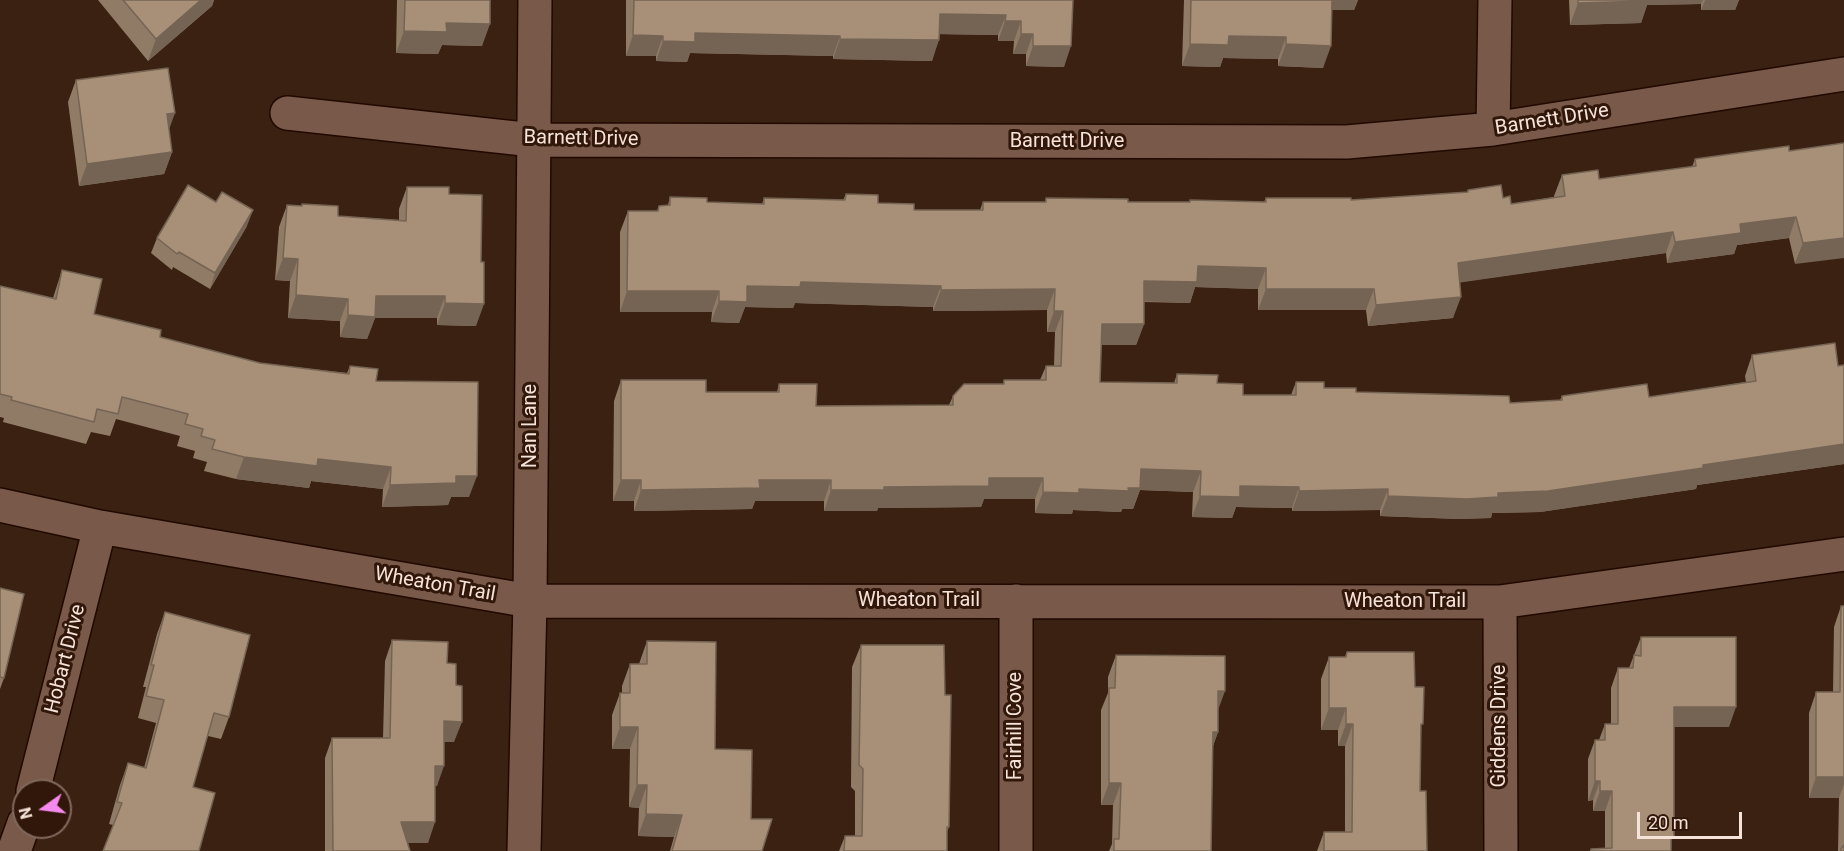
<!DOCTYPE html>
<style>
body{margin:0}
#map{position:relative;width:1844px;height:851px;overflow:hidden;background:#3b2112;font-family:Roboto,sans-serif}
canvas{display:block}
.north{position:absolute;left:12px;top:779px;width:60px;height:60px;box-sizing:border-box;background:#311709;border:2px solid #7f685c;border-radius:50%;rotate:256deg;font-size:16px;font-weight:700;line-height:24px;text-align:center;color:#f5e2d9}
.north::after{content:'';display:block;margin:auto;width:21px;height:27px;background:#f689ed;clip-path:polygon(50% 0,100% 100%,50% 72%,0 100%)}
.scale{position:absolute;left:1637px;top:812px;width:105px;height:27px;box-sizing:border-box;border:3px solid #f5e2d9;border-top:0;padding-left:8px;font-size:18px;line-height:21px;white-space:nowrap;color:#f5e2d9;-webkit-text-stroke:4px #311709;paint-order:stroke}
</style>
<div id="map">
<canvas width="1844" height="851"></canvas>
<div class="north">N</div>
<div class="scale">20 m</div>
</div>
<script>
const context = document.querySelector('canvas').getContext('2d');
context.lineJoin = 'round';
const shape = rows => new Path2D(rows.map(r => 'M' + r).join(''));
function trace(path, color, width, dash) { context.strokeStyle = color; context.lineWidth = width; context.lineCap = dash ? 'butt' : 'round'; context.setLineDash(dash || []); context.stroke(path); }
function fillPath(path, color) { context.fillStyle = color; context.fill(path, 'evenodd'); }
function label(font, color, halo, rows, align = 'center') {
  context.font = font + ' Roboto,sans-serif'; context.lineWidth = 6; context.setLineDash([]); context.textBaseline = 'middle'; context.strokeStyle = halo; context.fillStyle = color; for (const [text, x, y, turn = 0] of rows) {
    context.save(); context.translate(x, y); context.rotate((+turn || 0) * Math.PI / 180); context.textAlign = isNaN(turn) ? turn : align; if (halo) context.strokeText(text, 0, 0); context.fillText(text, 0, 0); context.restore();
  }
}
const minor = shape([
 [287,113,533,140,1347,142,1493,129,1844,74],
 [1493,129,1495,0],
 [0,505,100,527,530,601,1500,602,1844,554],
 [1500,602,1501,851],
 [33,791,100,527],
 [14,851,24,823],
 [524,851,530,601,535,0],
 [1016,851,1016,601]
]);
trace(minor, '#210900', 36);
trace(minor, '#795a4a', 33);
fillPath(shape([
 [98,0,214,0,212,6,148,61],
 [397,0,490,0,482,46,442,45,438,54,396,53],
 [626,0,1073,0,1064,67,1026,66,1026,54,1013,54,1014,41,998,41,998,35,939,34,932,61,833,59,833,56,690,53,687,62,656,61,656,56,626,56],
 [1184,0,1358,0,1354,10,1332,10,1323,68,1278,66,1278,59,1223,58,1220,67,1182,66],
 [1569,0,1739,0,1735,10,1701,10,1701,4,1647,5,1641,23,1570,25],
 [76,80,172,152,164,174,79,186,68,102],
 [1844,143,1795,264,1789,238,1737,245,1734,254,1667,263,1666,253,1460,282,1453,318,1368,326,1366,310,1258,310,1258,289,1195,287,1190,303,1144,302,1144,324,1136,345,1101,345,1100,382,1174,383,1177,374,1217,383,1243,395,1291,395,1296,382,1324,388,1356,392,1510,403,1560,400,1562,396,1649,397,1746,382,1745,376,1752,355,1838,366,1844,365,1844,464,1697,485,1696,489,1540,512,1492,513,1491,518,1459,519,1380,516,1380,510,1292,511,1292,508,1236,507,1232,518,1192,517,1193,492,1140,490,1133,509,1122,509,1121,512,1073,510,1072,514,1035,513,1035,499,984,499,981,507,878,508,877,511,824,511,824,501,755,501,752,509,634,511,634,501,613,501,614,401,621,380,706,392,777,392,779,384,816,406,949,405,953,396,1003,384,1004,380,1040,380,1046,366,1054,366,1055,332,1047,332,1047,310,933,311,933,307,795,303,793,308,745,307,739,323,711,322,712,312,620,312,620,232,628,211,657,211,659,206,668,205,670,197,707,202,762,204,764,198,843,200,846,194,878,203,914,210,980,210,983,202,1045,202,1046,198,1128,202,1264,202,1266,198,1351,200,1467,192,1468,190,1503,198,1511,204,1554,197,1554,196,1562,175,1599,179,1692,167,1695,159,1789,151],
 [407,187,449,194,476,326,437,325,437,318,375,318,367,339,340,337,340,321,288,318,290,281,275,280,279,227,287,205,301,206,302,204,338,216,399,220,399,209],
 [216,202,247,226,210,289,173,267,172,270,151,253,157,238],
 [62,270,94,314,160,337,260,363,347,373,350,366,376,381,469,497,451,497,448,505,382,507,383,489,311,481,309,488,236,479,204,471,207,462,193,458,195,451,177,446,180,436,116,419,110,436,91,432,86,444,3,422,4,418,0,417,0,286,53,298],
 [0,588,4,678,0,689],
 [1841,606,1844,606,1844,851,1838,851,1839,798,1809,798,1809,713,1816,692,1833,692,1834,627],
 [165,612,229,717,221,739,208,736,113,825,109,824,120,785,128,763,144,768,156,723,138,718,146,687,143,687,157,634],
 [1641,637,1729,727,1674,727,1671,851,1590,851,1591,849,1605,848,1605,811,1593,811,1593,800,1588,801,1588,759,1595,740,1599,740,1605,724,1611,724,1611,688,1618,668,1629,668],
 [392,640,447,663,454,742,444,742,437,786,435,786,428,843,408,843,410,851,325,851,325,758,332,738,383,738,385,661],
 [647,641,715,749,751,819,762,851,670,851,674,837,638,836,639,808,629,807,630,749,612,749,612,715,620,693,622,693,622,686,630,664,639,664],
 [861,645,945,695,949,827,947,832,947,851,839,851,845,836,855,836,855,791,851,787,852,667],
 [1347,652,1415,687,1421,732,1420,791,1427,851,1317,851,1324,832,1345,832,1345,746,1338,746,1338,730,1321,730,1321,679,1329,657,1345,657],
 [1116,655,1218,709,1218,732,1213,746,1211,851,1109,851,1112,844,1113,805,1101,805,1101,710,1108,693,1108,677]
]), '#907b67');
fillPath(shape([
 [201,0,214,0,212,6,148,61,156,39],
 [1328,0,1358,0,1354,10,1325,10],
 [1641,0,1703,0,1701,4,1647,5,1641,23,1570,25,1578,3],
 [1705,0,1739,0,1735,10,1701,10],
 [940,14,1006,15,998,35,932,34],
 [1005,21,1021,21,1014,41,998,41],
 [446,23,490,24,482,46,442,45,438,54,396,53,404,31],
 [695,33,840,36,833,56,690,53,687,62,656,61,663,41],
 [1021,34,1033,34,1026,54,1013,54],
 [633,35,663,36,656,56,626,56],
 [1229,36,1286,37,1278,59,1223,58,1220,67,1182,66,1190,44],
 [840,39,939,40,932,61,833,59],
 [1286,44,1331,46,1323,68,1278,66],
 [1033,46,1071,46,1064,67,1026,66],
 [175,113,167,135,167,114],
 [172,152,164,174,79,186,87,164],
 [253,210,247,226,210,289,215,273],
 [1796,217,1789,238,1737,245,1734,254,1667,263,1675,242,1740,224],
 [1673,232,1666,253,1450,284,1458,263],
 [1844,238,1844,258,1795,264,1803,243],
 [283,258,298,259,290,281,275,280],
 [1198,266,1266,268,1258,289,1195,287,1190,303,1137,301,1144,281],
 [801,282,941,286,933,307,795,303,793,308,745,307,739,323,711,322,719,301,747,286],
 [1055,289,1047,310,933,311,941,290],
 [1266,289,1374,289,1366,310,1258,310],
 [627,291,719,291,712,312,620,312],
 [296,295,348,299,340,321,288,318],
 [376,296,445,296,437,318,375,318,367,339,340,337,348,315],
 [1461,297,1453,318,1368,326,1376,305],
 [445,303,484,304,476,326,437,325],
 [1054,311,1063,311,1055,332,1047,332],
 [1102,324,1144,324,1136,345,1095,345],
 [1844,444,1844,464,1697,485,1696,489,1540,512,1492,513,1491,518,1459,519,1380,516,1388,496,1498,493],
 [244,457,318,459,391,467,383,489,311,481,309,488,236,479],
 [1141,469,1201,471,1193,492,1140,490,1133,509,1122,509,1121,512,1073,510,1072,514,1035,513,1043,492,1079,489,1128,488],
 [456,476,477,476,469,497,451,497,448,505,382,507,390,485],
 [989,478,1043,478,1035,499,984,499,981,507,878,508,877,511,824,511,831,490],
 [621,480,641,480,634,501,613,501],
 [759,480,831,480,824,501,755,501,752,509,634,511,641,490],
 [1240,486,1299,487,1292,508,1236,507,1232,518,1192,517,1200,496],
 [1388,489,1380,510,1292,511,1299,491],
 [1218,691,1225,691,1217,713],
 [1674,707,1736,707,1729,727,1667,727],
 [1329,708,1346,708,1338,730,1321,730],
 [444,721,462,722,454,742,437,742],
 [1346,724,1353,724,1345,746,1338,746],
 [620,727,638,727,630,749,612,749],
 [1213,732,1218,732,1210,754],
 [435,766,444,766,437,786,428,787],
 [1816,777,1844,777,1844,784,1839,798,1809,798],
 [1595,781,1600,781,1593,800,1588,801],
 [1109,783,1121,783,1113,805,1101,805],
 [637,785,647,785,639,808,629,807],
 [1600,791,1612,791,1605,811,1593,811],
 [646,814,682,815,674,837,638,836],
 [401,822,435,822,428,843,394,843]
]), '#756454');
const building = shape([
 [123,0,201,0,156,39,123,0],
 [405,0,490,0,490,24,446,23,447,32,404,31,405,0],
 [634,0,1073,0,1071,46,1033,46,1033,34,1021,34,1021,21,1005,21,1006,15,940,14,939,40,840,39,840,36,695,33,695,42,663,41,663,36,633,35,634,0],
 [1191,0,1332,0,1331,46,1286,44,1286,37,1229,36,1228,45,1190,44,1191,0],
 [1578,0,1648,0,1649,1,1578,3,1578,0],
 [168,68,175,113,167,114,172,152,87,164,76,80,168,68],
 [1844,143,1844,238,1803,243,1796,217,1740,224,1741,233,1675,242,1673,232,1458,263,1461,297,1376,305,1374,289,1266,289,1266,268,1198,266,1197,282,1144,281,1144,324,1102,324,1100,382,1177,383,1177,374,1218,375,1217,383,1243,384,1243,395,1296,395,1296,382,1324,382,1324,388,1356,388,1356,392,1509,396,1510,403,1562,400,1562,396,1647,384,1649,397,1756,381,1752,355,1835,343,1838,366,1844,365,1844,444,1703,465,1703,468,1548,491,1498,493,1498,497,1467,499,1388,496,1388,489,1299,491,1299,487,1240,486,1240,497,1200,496,1201,471,1141,469,1140,488,1128,488,1129,491,1079,489,1079,493,1043,492,1043,478,989,478,989,486,884,487,884,490,831,490,831,480,759,480,760,488,641,490,641,480,621,480,621,380,706,380,706,392,779,392,779,384,817,384,816,406,953,405,953,396,964,384,1004,384,1004,380,1046,380,1046,366,1061,366,1063,311,1054,311,1055,289,941,290,941,286,801,282,800,287,747,286,747,302,719,301,719,291,627,291,628,211,658,211,659,206,670,205,670,197,707,198,707,202,764,204,764,198,845,200,846,194,878,195,878,203,914,204,914,210,983,210,983,202,1046,202,1046,198,1128,199,1128,202,1190,202,1190,200,1266,202,1266,198,1351,198,1351,200,1468,192,1468,190,1501,185,1503,198,1510,196,1511,204,1565,196,1562,175,1598,170,1599,179,1696,166,1695,159,1789,146,1789,151,1844,143],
 [188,185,216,202,222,192,253,210,215,273,179,252,177,254,157,238,188,185],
 [407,187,449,187,449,194,482,195,481,262,484,262,484,304,445,303,445,296,376,296,375,317,348,315,348,299,296,295,298,259,283,258,287,205,302,206,302,204,338,206,338,216,406,221,407,187],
 [62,270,102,279,94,314,161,330,160,337,260,363,349,374,350,366,378,369,376,381,478,382,477,476,456,476,456,483,390,485,391,467,318,459,317,466,244,457,212,449,215,440,201,436,203,429,185,424,188,414,122,397,118,414,97,409,94,422,11,400,12,397,0,394,0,286,56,299,62,270],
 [0,588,24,594,4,678,0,677,0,588],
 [1841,606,1844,606,1844,777,1816,777,1816,692,1840,692,1841,606],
 [165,612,250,635,229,717,214,713,193,787,215,793,199,851,103,851,122,803,117,802,128,763,146,768,164,700,146,696,154,665,151,665,165,612],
 [1641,637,1736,637,1736,707,1674,707,1674,837,1671,837,1671,851,1591,851,1591,849,1612,848,1612,791,1600,791,1600,781,1595,781,1595,740,1605,740,1605,724,1618,724,1618,668,1633,668,1634,655,1641,656,1641,637],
 [392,640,448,642,447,663,456,664,456,685,462,686,462,722,444,721,444,766,435,766,435,822,401,822,410,851,333,851,332,738,390,738,392,640],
 [647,641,716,642,715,749,752,750,751,819,772,819,762,851,672,851,682,815,646,814,647,785,637,785,638,727,620,727,620,693,630,693,630,664,647,664,647,641],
 [861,645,944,645,945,695,951,695,949,827,947,827,947,851,844,851,845,836,862,836,863,769,859,765,861,645],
 [1347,652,1414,652,1415,687,1424,687,1423,724,1421,724,1420,791,1426,791,1427,851,1324,851,1324,832,1352,832,1353,724,1346,724,1346,708,1329,708,1329,657,1346,657,1347,652],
 [1116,655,1225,656,1225,691,1218,691,1218,732,1213,732,1211,851,1114,851,1114,839,1119,839,1121,783,1109,783,1109,688,1115,688,1116,655],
 [1844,845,1844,851,1841,851,1841,849,1844,845]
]);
fillPath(building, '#a78f78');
trace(building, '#756454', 1.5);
label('20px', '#f5e2d9', '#311709', [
 ["Barnett Drive",1552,120,-9],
 ["Barnett Drive",581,139,1],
 ["Barnett Drive",1067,142],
 ["Nan Lane",531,426,-90],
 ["Wheaton Trail",435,585,10],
 ["Wheaton Trail",919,601],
 ["Wheaton Trail",1405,602],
 ["Hobart Drive",66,659,-76],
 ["Fairhill Cove",1016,726,-90],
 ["Giddens Drive",1500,726,-90]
]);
</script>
